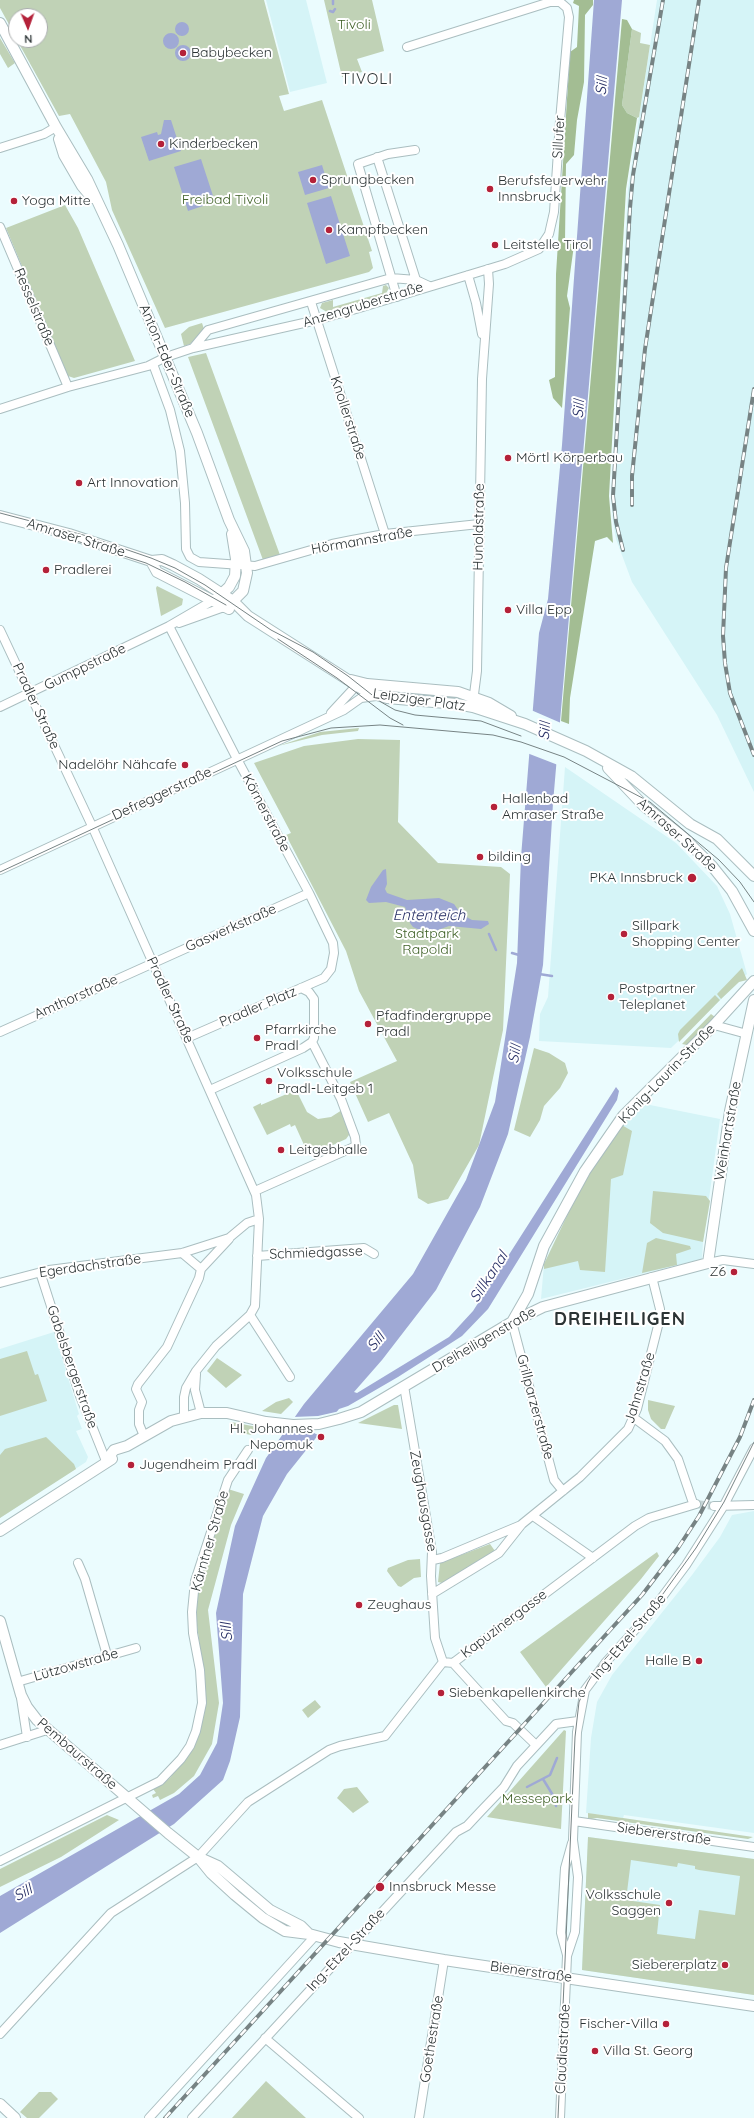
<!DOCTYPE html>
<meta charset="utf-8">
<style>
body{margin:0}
#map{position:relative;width:754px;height:2118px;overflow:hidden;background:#ebfcfe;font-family:Quicksand,sans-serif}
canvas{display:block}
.north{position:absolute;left:8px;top:8px;width:40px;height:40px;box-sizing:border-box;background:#fff;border:1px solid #aaadae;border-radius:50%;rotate:178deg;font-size:11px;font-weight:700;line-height:16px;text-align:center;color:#2b3334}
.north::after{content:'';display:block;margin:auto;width:14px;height:18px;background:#b42139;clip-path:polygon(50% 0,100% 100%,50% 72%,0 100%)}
</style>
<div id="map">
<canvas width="754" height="2118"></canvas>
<div class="north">N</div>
</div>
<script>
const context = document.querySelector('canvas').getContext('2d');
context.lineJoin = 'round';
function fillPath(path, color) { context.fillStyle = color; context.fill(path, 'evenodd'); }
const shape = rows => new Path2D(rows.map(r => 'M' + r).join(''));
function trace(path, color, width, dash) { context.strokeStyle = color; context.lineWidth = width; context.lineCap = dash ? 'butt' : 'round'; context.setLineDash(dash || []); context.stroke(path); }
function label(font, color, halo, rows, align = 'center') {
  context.font = font + ' Quicksand,sans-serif'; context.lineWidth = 4; context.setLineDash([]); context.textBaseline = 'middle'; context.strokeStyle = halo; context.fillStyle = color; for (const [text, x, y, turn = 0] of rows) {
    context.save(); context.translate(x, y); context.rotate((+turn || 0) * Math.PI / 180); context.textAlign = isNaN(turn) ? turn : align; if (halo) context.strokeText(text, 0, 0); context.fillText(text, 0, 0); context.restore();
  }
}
fillPath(shape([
 [266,0,306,0,327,83,290,92],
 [657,0,754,0,754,792,717,715,632,582,616,539,613,521,611,497,628,189],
 [565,767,676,843,717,886,730,914,747,974,671,1048,539,1041,540,1014,548,997],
 [640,1103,720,1119,703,1242,702,1259,541,1299,544,1264,586,1176,620,1124],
 [54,1332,79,1414,77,1416,82,1429,76,1431,88,1457,86,1462,0,1518,0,1349],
 [754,1511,754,1833,624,1815,623,1818,586,1813,591,1738,597,1702,612,1675,692,1575,720,1537,732,1515],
 [588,1837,754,1859,754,1995,582,1970]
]), '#d5f4f7');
fillPath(shape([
 [0,0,264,0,289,94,279,96,284,111,322,100,372,251,369,252,373,268,369,272,165,328,112,210,106,182,70,114,59,116,17,40,40,40,40,16,16,16,16,37,0,8],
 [324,0,372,0,384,51,357,59,362,72,342,77],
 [632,29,641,33,640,43,650,45,639,117,637,118,627,113,622,105],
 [0,38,15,63,8,68,0,54],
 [65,205,78,228,135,361,74,378,68,376,6,228],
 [386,285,389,288,385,295,327,312,320,308,322,303,333,300,333,307,382,293,383,286],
 [202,323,204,329,190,344,184,346,181,334,189,327],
 [206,353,280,555,263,560,188,357],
 [157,586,183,599,182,605,161,616,156,588],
 [359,728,358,731,322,735,278,746,320,732],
 [358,739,400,740,398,822,438,863,501,867,510,874,503,1030,479,1145,448,1199,428,1204,418,1198,413,1165,389,1113,368,1122,350,1082,397,1061,359,991,346,951,286,835,291,833,254,763,304,746],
 [742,968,747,980,739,982,721,999,717,994],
 [715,995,720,1000,679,1042,678,1034,680,1030],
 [711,1014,715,1017,687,1045,682,1044],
 [534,1048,549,1053,565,1063,568,1073,560,1088,544,1106,540,1120,530,1137,514,1130],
 [296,1090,307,1112,318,1119,331,1117,342,1110,349,1129,349,1135,346,1139,309,1156,295,1125,291,1127,290,1124,267,1135,253,1107,261,1103,261,1105],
 [620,1124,632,1131,623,1175,611,1179,605,1272,580,1270,578,1261,544,1269,544,1264,586,1176],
 [653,1191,706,1196,710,1201,703,1242,663,1233,650,1223],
 [656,1238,690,1246,691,1249,676,1254,677,1265,642,1273,647,1243],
 [27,1351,35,1375,38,1374,47,1401,0,1416,0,1359],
 [217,1358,242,1375,226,1388,207,1371],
 [289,1398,293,1402,281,1414,262,1411,276,1402],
 [648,1400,675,1406,665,1429,661,1429,651,1419,648,1410],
 [394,1405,398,1405,402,1429,358,1423],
 [230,1422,237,1423,257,1427,251,1435,242,1433],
 [46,1437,74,1464,76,1469,0,1518,0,1455,5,1449],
 [228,1489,244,1494,231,1525,208,1610,219,1703,212,1744,194,1776,174,1793,160,1800,158,1796,153,1798,152,1795,156,1793,153,1789,164,1783,172,1776,166,1780,200,1727,204,1716,206,1691,195,1611,197,1585],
 [490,1544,495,1551,442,1583,438,1582,440,1563],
 [657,1552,659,1556,641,1579,546,1687,520,1652],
 [420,1559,421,1577,414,1578,401,1587,398,1586,387,1571,388,1568,408,1560],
 [315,1700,321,1707,308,1718,302,1710],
 [564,1730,566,1731,561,1829,487,1817],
 [357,1787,369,1802,353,1813,337,1798,344,1789],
 [588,1813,623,1818,753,1837,748,1839,597,1818,591,1819,588,1818],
 [107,1815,119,1820,61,1857,0,1887,0,1869],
 [588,1837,754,1859,754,1995,582,1970],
 [631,1860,677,1867,678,1863,695,1866,695,1869,699,1870,740,1876,735,1915,699,1910,695,1939,657,1934,660,1905,626,1900],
 [266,2081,306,2118,232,2118],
 [39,2092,51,2092,58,2099,39,2118,27,2118,20,2112]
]), '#c0d2b6');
fillPath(shape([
 [574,0,593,0,593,5,585,15,584,82,577,120,574,155,566,164,565,242,574,245,567,296,570,308,562,408,553,398,549,380,555,377,556,274,570,52,577,47,579,6,573,3],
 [622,19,627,20,632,29,622,105,627,113,637,118,626,189,609,496,613,543,607,537,595,541,570,698,569,724,561,721]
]), '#a3bd93');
fillPath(shape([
 [594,0,622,0,553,803,543,965,530,1037,508,1134,480,1207,436,1290,382,1360,354,1392,357,1393,449,1337,473,1311,616,1087,619,1091,617,1100,488,1309,462,1336,398,1377,348,1406,339,1409,287,1474,263,1516,243,1594,240,1717,230,1761,223,1780,174,1824,0,1933,0,1896,179,1794,200,1775,217,1743,223,1703,216,1613,235,1526,266,1458,304,1404,413,1274,466,1180,495,1102,517,963,521,857,539,633,548,599,562,445],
 '175 29a7 7 0 1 1 14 0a7 7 0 1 1-14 0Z',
 '163 41a8 8 0 1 1 16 0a8 8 0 1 1-16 0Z',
 '175 53a8 8 0 1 1 16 0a8 8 0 1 1-16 0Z',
 [164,120,171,120,181,151,149,161,141,137,157,132,158,135,161,134],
 [201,159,215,202,188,211,174,167],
 [322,165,329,188,305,195,298,172],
 [331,196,350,256,326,264,307,203],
 [386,869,387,884,385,889,387,893,407,900,439,898,454,904,461,914,472,920,488,921,489,924,481,929,449,926,438,930,435,935,431,935,413,927,410,923,405,907,386,902,369,903,366,900,371,887,383,870]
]), '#9fa9d5');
fillPath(shape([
 [531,710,561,723,558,765,527,753],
 [340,1411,320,1436,314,1433,282,1433,293,1417,318,1416]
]), '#ebfcfe');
trace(shape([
 [333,0,333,4],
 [330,11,333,12,335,9],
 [489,934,496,950],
 [512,953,519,955],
 [539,974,552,976],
 [543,1779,554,1797,556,1806],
 [527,1787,550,1775,557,1758]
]), '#9fa9d5', 2.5);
trace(shape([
 [696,1504,714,1506]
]), '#c5d4d6', 8, [8, 4]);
const minor = shape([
 [0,148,44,134,56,127],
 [377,157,416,280],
 [0,227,68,387],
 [468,275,476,303,482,334],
 [397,297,358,164,388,154,415,150],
 [311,302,385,534],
 [193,348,208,330,391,278,416,280,429,286],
 [153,364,170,410,180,451,185,503,186,549,190,557,199,562,255,566,332,544,352,540,385,534,479,524],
 [0,409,68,387,148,366,166,357,193,348,317,320,356,309,505,264,539,249,549,234,554,212,560,121,569,17,567,8,560,2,550,2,407,47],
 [179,623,224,607],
 [169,626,237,759,309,893,333,943,334,953,331,969,324,978,187,1038],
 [0,630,92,826,256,1195,259,1219,255,1306,250,1315,216,1346,196,1371,186,1388,184,1397,184,1417],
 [473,702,477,671,482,379,489,284,488,269],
 [0,707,169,626,212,601],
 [331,713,356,686,361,684],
 [0,870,344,710,361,698,376,696],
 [714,1025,747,1034],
 [0,1032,309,893],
 [210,1090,303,1048,312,1042,314,1038,314,999,309,992,301,988],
 [255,1191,356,1146,355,1137,341,1099,312,1042],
 [182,1253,201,1269],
 [257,1256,364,1248,374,1254],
 [708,1263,723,1260,754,1264],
 [40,1272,80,1396,106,1461],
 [0,1283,49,1270,182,1253,229,1238,247,1223,259,1219],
 [250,1315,290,1377],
 [512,1322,554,1480,563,1491],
 [196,1374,195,1390,201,1413],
 [404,1386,432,1552,431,1576,435,1638,443,1662],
 [634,1418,665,1441,678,1459,693,1503],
 [144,1436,139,1424,139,1410,142,1402,136,1389,138,1384,167,1347,199,1278,201,1269,229,1239],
 [714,1506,754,1505],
 [533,1516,593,1558],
 [433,1560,442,1558,521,1525],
 [78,1563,85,1579,107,1655],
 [432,1594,499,1553,522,1524,580,1477,628,1429,637,1409,660,1318,660,1309,652,1277],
 [453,1663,506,1721,513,1723,536,1745],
 [17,1682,136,1648],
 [21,1698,27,1737],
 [0,1745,47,1730],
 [574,1821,754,1847],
 [0,1861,160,1781,181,1759,190,1746,196,1731,202,1703,200,1670,193,1633,192,1612,195,1581,228,1480,248,1450],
 [567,1955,561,1933,565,1868,572,1843],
 [0,2034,111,1913,198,1857,248,1802,329,1750,340,1746,385,1736,443,1662,453,1663,635,1526,649,1518,696,1504],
 [265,2038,359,2118],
 [149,2118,315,1936],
 [192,2118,456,1832,467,1826,481,1811,504,1787,517,1766,556,1724,578,1721],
 [419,2118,444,1960],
 [560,2118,567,1956,575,1932,578,1877,573,1840,577,1732,585,1690,606,1662,651,1612,686,1565,723,1507,754,1448]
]);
const tertiary = shape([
 [0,23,56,127,87,179,118,245,197,433,229,520,244,551,247,573,243,591,233,601,224,607],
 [59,139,64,155,82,186,92,198],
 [0,516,69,534,151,561,162,560,173,565,199,579,233,601,248,616,367,692,387,698,457,704,473,707,525,724,586,751,631,776,690,824,717,839,754,876],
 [151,561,157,572,229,609],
 [218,597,229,587,235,576,236,559,232,534],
 [351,680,367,684,458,692,489,703,511,716],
 [608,768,643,805,684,838,712,866,732,891,754,931],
 [512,1322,528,1294,544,1246,585,1171,623,1116,714,1025,754,981],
 [106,1461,114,1450,127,1446,171,1421,201,1413,227,1413,266,1422,293,1425,319,1424,339,1419,361,1412,512,1322,543,1307,708,1263,730,1111,754,1000],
 [0,1531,112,1459],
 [0,1621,21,1695,27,1707,37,1720,168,1833,198,1857,218,1866,270,1910,301,1926,309,1934],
 [198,1857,211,1873,235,1895,263,1918,285,1931,309,1934,339,1942,444,1960,754,2006],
 [0,2104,15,2118]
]);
trace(minor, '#aabec0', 10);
trace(tertiary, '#aabec0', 12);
trace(minor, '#fff', 8);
trace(tertiary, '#fff', 10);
trace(shape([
 [0,513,87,536,151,558,175,568,205,585,271,630,313,652,348,676,381,702,395,710,415,715,481,721,521,736],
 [26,525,146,563,185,582,226,605],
 [278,639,337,678,390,718,403,725],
 [0,872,282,741,331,728,380,725,493,735,521,742,564,757,650,802,719,860,740,882,754,902],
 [558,2118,575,1737,579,1702,588,1682,596,1669,660,1598,696,1548,724,1502,754,1442]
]), '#778384', 1);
const rail = shape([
 [754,389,726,568,723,636,725,663,730,693,754,755],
 [632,505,632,476,645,349,699,0],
 [623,550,616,522,613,496,630,208,633,175,663,0],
 [165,2118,642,1595,678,1548,699,1516,740,1437,754,1400]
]);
trace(rail, '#778384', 4);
trace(rail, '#fff', 2.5, [8]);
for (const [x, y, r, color] of [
 [183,53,4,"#b42139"],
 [161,144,4,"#b42139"],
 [313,180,4,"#b42139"],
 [490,189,4,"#b42139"],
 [14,201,4,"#b42139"],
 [329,230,4,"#b42139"],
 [495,245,4,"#b42139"],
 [508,458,4,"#b42139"],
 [79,483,4,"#b42139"],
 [46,570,4,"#b42139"],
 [508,610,4,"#b42139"],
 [185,765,4,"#b42139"],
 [494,807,4,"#b42139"],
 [480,857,4,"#b42139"],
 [692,878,5,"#b42139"],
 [624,934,4,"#b42139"],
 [611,997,4,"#b42139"],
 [368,1024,4,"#b42139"],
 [257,1038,4,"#b42139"],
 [269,1081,4,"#b42139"],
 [281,1150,4,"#b42139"],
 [734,1272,4,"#b42139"],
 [321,1437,4,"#b42139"],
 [131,1465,4,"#b42139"],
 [359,1605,4,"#b42139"],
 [699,1661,4,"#b42139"],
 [441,1693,4,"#b42139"],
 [380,1887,5,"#b42139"],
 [669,1903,4,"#b42139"],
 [725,1965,4,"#b42139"],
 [666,2024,4,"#b42139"],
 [595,2051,4,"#b42139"]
]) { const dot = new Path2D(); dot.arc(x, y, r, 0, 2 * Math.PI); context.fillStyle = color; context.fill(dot); trace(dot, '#fff', 1.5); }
label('14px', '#3f6127', '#fff', [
 ["Tivoli",354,25],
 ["Freibad Tivoli",225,200],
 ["Stadtpark",427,934],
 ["Rapoldi",427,950],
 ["Messepark",537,1799]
]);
label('14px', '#2b3334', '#fff', [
 ["Babybecken",191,53],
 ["Kinderbecken",169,144],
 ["Sprungbecken",321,180],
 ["Berufsfeuerwehr",498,181],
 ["Innsbruck",498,197],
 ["Yoga Mitte",22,201],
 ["Kampfbecken",337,230],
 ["Leitstelle Tirol",503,245],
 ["Mörtl Körperbau",516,458],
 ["Art Innovation",87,483],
 ["Pradlerei",54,570],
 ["Villa Epp",516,610],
 ["Nadelöhr Nähcafe",177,765,"right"],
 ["Hallenbad",502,799],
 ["Amraser Straße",502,815],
 ["bilding",488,857],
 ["PKA Innsbruck",683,878,"right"],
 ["Sillpark",632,926],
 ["Shopping Center",632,942],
 ["Postpartner",619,989],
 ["Teleplanet",619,1005],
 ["Pfadfindergruppe",376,1016],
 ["Pradl",376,1032],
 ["Pfarrkirche",265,1030],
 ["Pradl",265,1046],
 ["Volksschule",277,1073],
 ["Pradl-Leitgeb 1",277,1089],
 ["Leitgebhalle",289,1150],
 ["Z6",726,1272,"right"],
 ["Hl. Johannes",313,1429,"right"],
 ["Nepomuk",313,1445,"right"],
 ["Jugendheim Pradl",139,1465],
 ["Zeughaus",367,1605],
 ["Halle B",691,1661,"right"],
 ["Siebenkapellenkirche",449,1693],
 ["Innsbruck Messe",389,1887],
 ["Volksschule",661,1895,"right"],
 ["Saggen",661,1911,"right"],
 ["Siebererplatz",717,1965,"right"],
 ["Fischer-Villa",658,2024,"right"],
 ["Villa St. Georg",603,2051]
], 'left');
label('14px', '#2b3334', '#fff', [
 ["Sillufer",559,137,-87],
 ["Anzengruberstraße",363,305,-17],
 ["Resselstraße",34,307,67],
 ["Anton-Eder-Straße",167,361,67],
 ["Knollerstraße",348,418,72],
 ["Hunoldstraße",479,527,-89],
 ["Amraser Straße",76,538,17],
 ["Hörmannstraße",362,541,-10],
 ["Gumppstraße",85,667,-26],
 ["Leipziger Platz",419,700,8],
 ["Pradler Straße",36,706,65],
 ["Defreggerstraße",162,794,-25],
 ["Körnerstraße",266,813,62],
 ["Amraser Straße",677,835,42],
 ["Gaswerkstraße",231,928,-24],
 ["Amthorstraße",76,997,-24],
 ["Pradler Straße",170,1000,65],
 ["Pradler Platz",258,1007,-23],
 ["König-Laurin-Straße",667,1074,-46],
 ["Weinhartstraße",728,1131,-80],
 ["Schmiedgasse",316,1253,-2],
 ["Egerdachstraße",90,1266,-8],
 ["Dreiheiligenstraße",484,1340,-30],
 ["Gabelsbergerstraße",72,1367,71],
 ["Jahnstraße",640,1388,-73],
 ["Grillparzerstraße",535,1407,75],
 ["Zeughausgasse",423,1501,80],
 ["Kärntner Straße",210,1541,-74],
 ["Kapuzinergasse",504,1624,-37],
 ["Ing.-Etzel-Straße",629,1637,-50],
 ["Lützowstraße",76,1665,-16],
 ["Pembaurstraße",77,1754,41],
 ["Siebererstraße",664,1834,8],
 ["Ing.-Etzel-Straße",346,1950,-47],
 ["Bienerstraße",531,1972,8],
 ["Goethestraße",432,2039,-81],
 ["Claudiastraße",563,2049,-87]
]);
context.letterSpacing = '1px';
label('15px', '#2b3334', '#fff', [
 ["TIVOLI",367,79]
]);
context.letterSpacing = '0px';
label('italic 15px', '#272f65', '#fff', [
 ["Sill",602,86,-86],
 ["Sill",579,409,-86],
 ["Sill",545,731,-86],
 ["Ententeich",429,915],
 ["Sill",515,1054,-80],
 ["Sillkanal",489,1277,-57],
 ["Sill",376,1342,-50],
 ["Sill",227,1632,-95],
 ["Sill",23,1893,-29]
]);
context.letterSpacing = '1px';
label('bold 18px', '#2b3334', '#fff', [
 ["DREIHEILIGEN",620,1320]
]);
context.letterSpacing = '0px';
</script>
